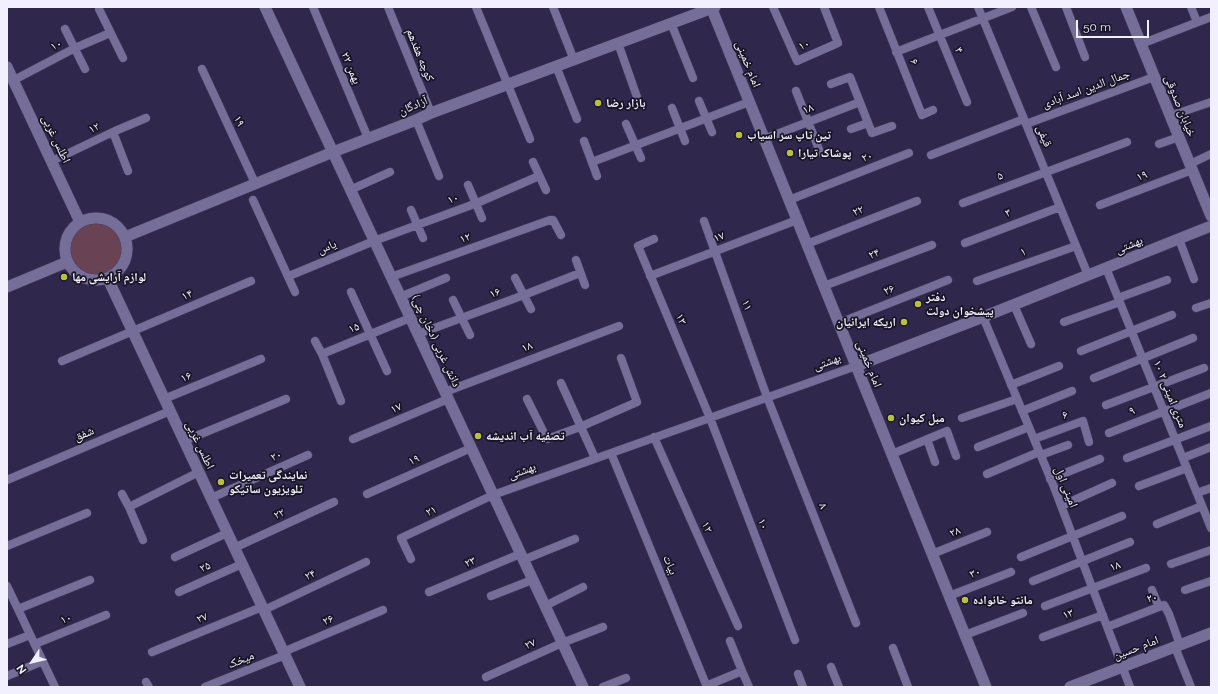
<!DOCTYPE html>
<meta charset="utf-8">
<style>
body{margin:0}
#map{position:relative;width:1218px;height:694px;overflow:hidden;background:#30274d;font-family:Raleway,sans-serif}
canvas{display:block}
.frame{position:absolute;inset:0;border:8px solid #f2f0fe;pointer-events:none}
.north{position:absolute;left:12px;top:642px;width:40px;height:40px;-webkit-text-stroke:3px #171424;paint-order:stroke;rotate:235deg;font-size:11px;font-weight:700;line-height:16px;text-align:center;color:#f2f0fe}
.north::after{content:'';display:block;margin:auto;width:14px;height:18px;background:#f2f0fe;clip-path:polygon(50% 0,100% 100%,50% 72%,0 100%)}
.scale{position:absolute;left:1076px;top:20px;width:73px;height:18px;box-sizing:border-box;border:2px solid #f2f0fe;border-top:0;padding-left:5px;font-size:12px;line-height:14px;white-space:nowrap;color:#f2f0fe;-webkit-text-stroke:3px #171424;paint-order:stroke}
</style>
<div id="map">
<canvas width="1218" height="694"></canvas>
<div class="frame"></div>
<div class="north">N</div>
<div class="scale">50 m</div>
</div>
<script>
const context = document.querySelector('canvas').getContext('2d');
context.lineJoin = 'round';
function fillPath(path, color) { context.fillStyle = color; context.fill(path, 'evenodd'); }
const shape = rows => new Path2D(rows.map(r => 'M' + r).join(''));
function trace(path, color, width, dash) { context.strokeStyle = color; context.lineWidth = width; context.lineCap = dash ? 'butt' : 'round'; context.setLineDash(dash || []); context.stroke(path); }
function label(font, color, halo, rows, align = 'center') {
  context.font = font + ' Raleway,"Noto Naskh Arabic",sans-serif'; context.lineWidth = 3.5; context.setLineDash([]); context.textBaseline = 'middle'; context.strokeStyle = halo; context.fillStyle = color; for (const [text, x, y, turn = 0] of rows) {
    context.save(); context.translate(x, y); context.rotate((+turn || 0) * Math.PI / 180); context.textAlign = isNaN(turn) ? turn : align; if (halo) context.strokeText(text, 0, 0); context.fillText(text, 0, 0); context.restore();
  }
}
fillPath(shape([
 '68 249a27 27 0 1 1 54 0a27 27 0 1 1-54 0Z'
]), '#694253');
const street = shape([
 [313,7,323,31,368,138],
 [388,7,431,113],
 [476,7,530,139],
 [553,7,574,60],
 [773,7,797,61,838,43,824,7],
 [879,7,922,115,933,110],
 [928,7,967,102],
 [978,7,1088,275],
 [1031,7,1056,67],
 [1066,7,1085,57],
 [1191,7,1197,22],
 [99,9,123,58],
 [671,23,693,78],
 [65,29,85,69],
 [618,43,637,97],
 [1141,44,1211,17],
 [896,52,1012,7],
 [556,66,577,119],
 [202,69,255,183],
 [14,80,75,48,110,33],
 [831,84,850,77,872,133,892,126],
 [796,91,820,152],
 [699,101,712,132],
 [672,108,685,141],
 [1170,116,1211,102],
 [416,120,439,176],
 [626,124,641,158],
 [1026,124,1154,77],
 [851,129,868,123],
 [113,132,128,171],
 [764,139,860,102],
 [584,141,597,176],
 [1159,144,1179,137],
 [931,155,1024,119],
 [52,161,115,131,146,118],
 [533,162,546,190],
 [592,162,749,102],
 [1190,164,1211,154],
 [468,185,482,218],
 [350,190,390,172],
 [253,200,295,292],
 [789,200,909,153],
 [963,203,1127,142],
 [1100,205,1192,170],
 [411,210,423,238],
 [704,221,767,397,856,623],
 [654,239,638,246,710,418,795,640],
 [1179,239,1194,279],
 [965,243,1060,207],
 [807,244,917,201],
 [576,260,585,285],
 [1106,268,1211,528],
 [289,276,374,241,477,203,539,176],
 [650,276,797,220],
 [391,277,550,220,553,220,561,235],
 [515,278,531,309],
 [977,281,1076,246],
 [824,286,932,245],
 [351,292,387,371],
 [400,297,446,278],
 [1118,298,1167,280],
 [453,300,470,335],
 [1014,305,1031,344],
 [1196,308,1211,303],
 [983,317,1054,487,1130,687],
 [1064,322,1120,302],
 [839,323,948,280],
 [418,334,524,295,580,273],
 [315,341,322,354,410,318],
 [1081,351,1172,315],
 [322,354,341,401],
 [62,361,251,281],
 [1094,378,1193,338],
 [561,383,595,458],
 [1011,385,1059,366],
 [445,392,619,326],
 [164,399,261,359],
 [527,399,547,439,580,427,637,402,621,358],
 [1106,405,1204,368],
 [1022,411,1072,391],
 [962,418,1017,399],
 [1109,433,1211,393],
 [654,437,738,626],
 [353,439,448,399],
 [927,439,935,462],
 [1034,439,1083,421,1089,442],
 [184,441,286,399],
 [978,447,1029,427],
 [611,453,707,687],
 [892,454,947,431,956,456],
 [1041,455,1068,445],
 [1127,458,1211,426],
 [1183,458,1211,447],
 [987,474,1039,452],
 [1050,479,1100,459],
 [7,480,170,411],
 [1139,486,1187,468],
 [1197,493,1211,488],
 [122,494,129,507,199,472],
 [367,494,471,448],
 [211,498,308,455],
 [1061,506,1112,483],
 [129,507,143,540],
 [1157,524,1202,506],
 [7,546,87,513],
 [234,548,334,502],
 [932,554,987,532],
 [175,557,227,533],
 [1021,557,1122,516],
 [411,559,401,538,493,495,856,366],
 [523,560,575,539],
 [1171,564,1211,550],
 [1033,581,1130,542],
 [7,586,55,687],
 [1152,590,1159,607],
 [1185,590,1211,581],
 [179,592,242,564],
 [429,592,520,554],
 [491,596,532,580],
 [949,596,1011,572],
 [545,606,583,587],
 [1045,606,1146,568],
 [18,609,90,580],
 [264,610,366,562],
 [1107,627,1164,605,1169,614,1180,645],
 [965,635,1023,613],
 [1043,637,1103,615],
 [7,644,30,635],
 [35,644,106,615],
 [1175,647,1191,687],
 [893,648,908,687],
 [152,652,262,607],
 [283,652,383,610],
 [831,667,839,687],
 [742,671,749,687],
 [798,674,803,687],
 [7,676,43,661],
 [486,677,562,643,603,627],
 [146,682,149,687],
 [706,686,742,671,730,641],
 [205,687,285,655],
 [603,687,626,678]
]);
const secondary = shape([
 [265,7,583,687],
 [711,7,986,687],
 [1126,7,1211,216],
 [7,67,80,222],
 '65 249a31 31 0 1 1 62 0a31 31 0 1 1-62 0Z',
 [125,237,333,152,416,120,431,113,715,7],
 [108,279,300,687],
 [7,287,67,262],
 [856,366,983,317,1211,226],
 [1070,687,1211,633]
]);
trace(street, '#48405e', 9);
trace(secondary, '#48405e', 12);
trace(street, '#756e99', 8);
trace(secondary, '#756e99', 11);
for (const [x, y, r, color] of [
 [598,103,4,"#bac046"],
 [739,135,4,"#bac046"],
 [790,153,4,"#bac046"],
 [64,277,4,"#bac046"],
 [918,304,4,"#bac046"],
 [904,322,4,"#bac046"],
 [891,418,4,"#bac046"],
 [478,436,4,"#bac046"],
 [221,482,4,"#bac046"],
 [965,600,4,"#bac046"]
]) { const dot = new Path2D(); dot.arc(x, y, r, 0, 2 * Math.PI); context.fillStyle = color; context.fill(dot); trace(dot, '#171424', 1.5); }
label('12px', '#f2f0fe', '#171424', [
 ["۱۰",56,45,-27],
 ["۱۰",804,45,-24],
 ["۴",959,50,67],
 ["کوچه هفدهم",420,55,68],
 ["۶",914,62,68],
 ["امام خمینی",748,64,68],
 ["۲۲ بهمن",351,68,67],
 ["جمال الدین اسد آبادی",1086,89,-20],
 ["آزادگان",413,106,-23],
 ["خیابان صدوقی",1180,106,68],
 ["۱۸",808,109,-21],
 ["۱۹",239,121,65],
 ["۱۲",94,128,-26],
 ["قیفی",1044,136,68],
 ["اطلس غربی",56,139,65],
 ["۲۰",867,157,-21],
 ["۵",1000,176,-21],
 ["۱۹",1142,176,-21],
 ["۱۰",453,199,-21],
 ["۲۲",858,211,-21],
 ["۳",1008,213,-21],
 ["۱۷",719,237,-21],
 ["۱۲",465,238,-20],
 ["بهشتی",1129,245,-22],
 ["یاس",327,247,-23],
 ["۱",1023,252,-19],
 ["۲۴",874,254,-21],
 ["۲۶",889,290,-21],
 ["۱۶",495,293,-21],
 ["۱۴",187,295,-23],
 ["۱۱",747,305,70],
 ["۱۳",681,319,67],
 ["۱۵",354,328,-22],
 ["دانش غربی (دخان چی)",436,341,65],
 ["۱۸",527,347,-21],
 ["بهشتی",827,362,-20],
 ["امام خمینی",869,364,68],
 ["۱۶",186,377,-23],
 ["۱۰ متری امینی ۲",1170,394,68],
 ["۱۷",396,408,-23],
 ["۹",1132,411,-22],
 ["۶",1065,415,-20],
 ["شفق",84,434,-23],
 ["اطلس غربی",200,445,65],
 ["۲۰",276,456,-24],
 ["۱۹",414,460,-24],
 ["بهشتی",522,471,-20],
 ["امینی اول",1066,487,68],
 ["۸",823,506,69],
 ["۲۱",431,511,-25],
 ["۲۲",279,514,-25],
 ["۱۰",763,524,69],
 ["۱۲",707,527,66],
 ["۲۸",955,532,-22],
 ["۲۳",470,562,-23],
 ["بیات",670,565,68],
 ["۱۸",1115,566,-20],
 ["۲۵",205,567,-24],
 ["۳۰",975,573,-21],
 ["۲۴",310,575,-25],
 ["۲۰",1152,598,-14],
 ["۱۳",1068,614,-20],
 ["۲۷",202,618,-22],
 ["۱۰",66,619,-22],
 ["۲۶",328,620,-23],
 ["۲۷",530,644,-24],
 ["امام حسین",1136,648,-21],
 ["میخک",241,660,-22]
]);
label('bold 12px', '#f2f0fe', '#171424', [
 ["بازار رضا",606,103],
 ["تین تاپ سر اسیاب",747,135],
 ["پوشاک تیارا",798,153],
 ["لوازم آرایشی مها",72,277],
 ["دفتر",926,297],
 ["پیشخوان دولت",926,311],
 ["اریکه ایرانیان",896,322,"right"],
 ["مبل کیوان",899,418],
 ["تصفیه آب اندیشه",486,436],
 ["نمایندگی تعمیرات",229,475],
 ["تلویزیون ساتیکو",229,489],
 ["مانتو خانواده",973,600]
], 'left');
</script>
